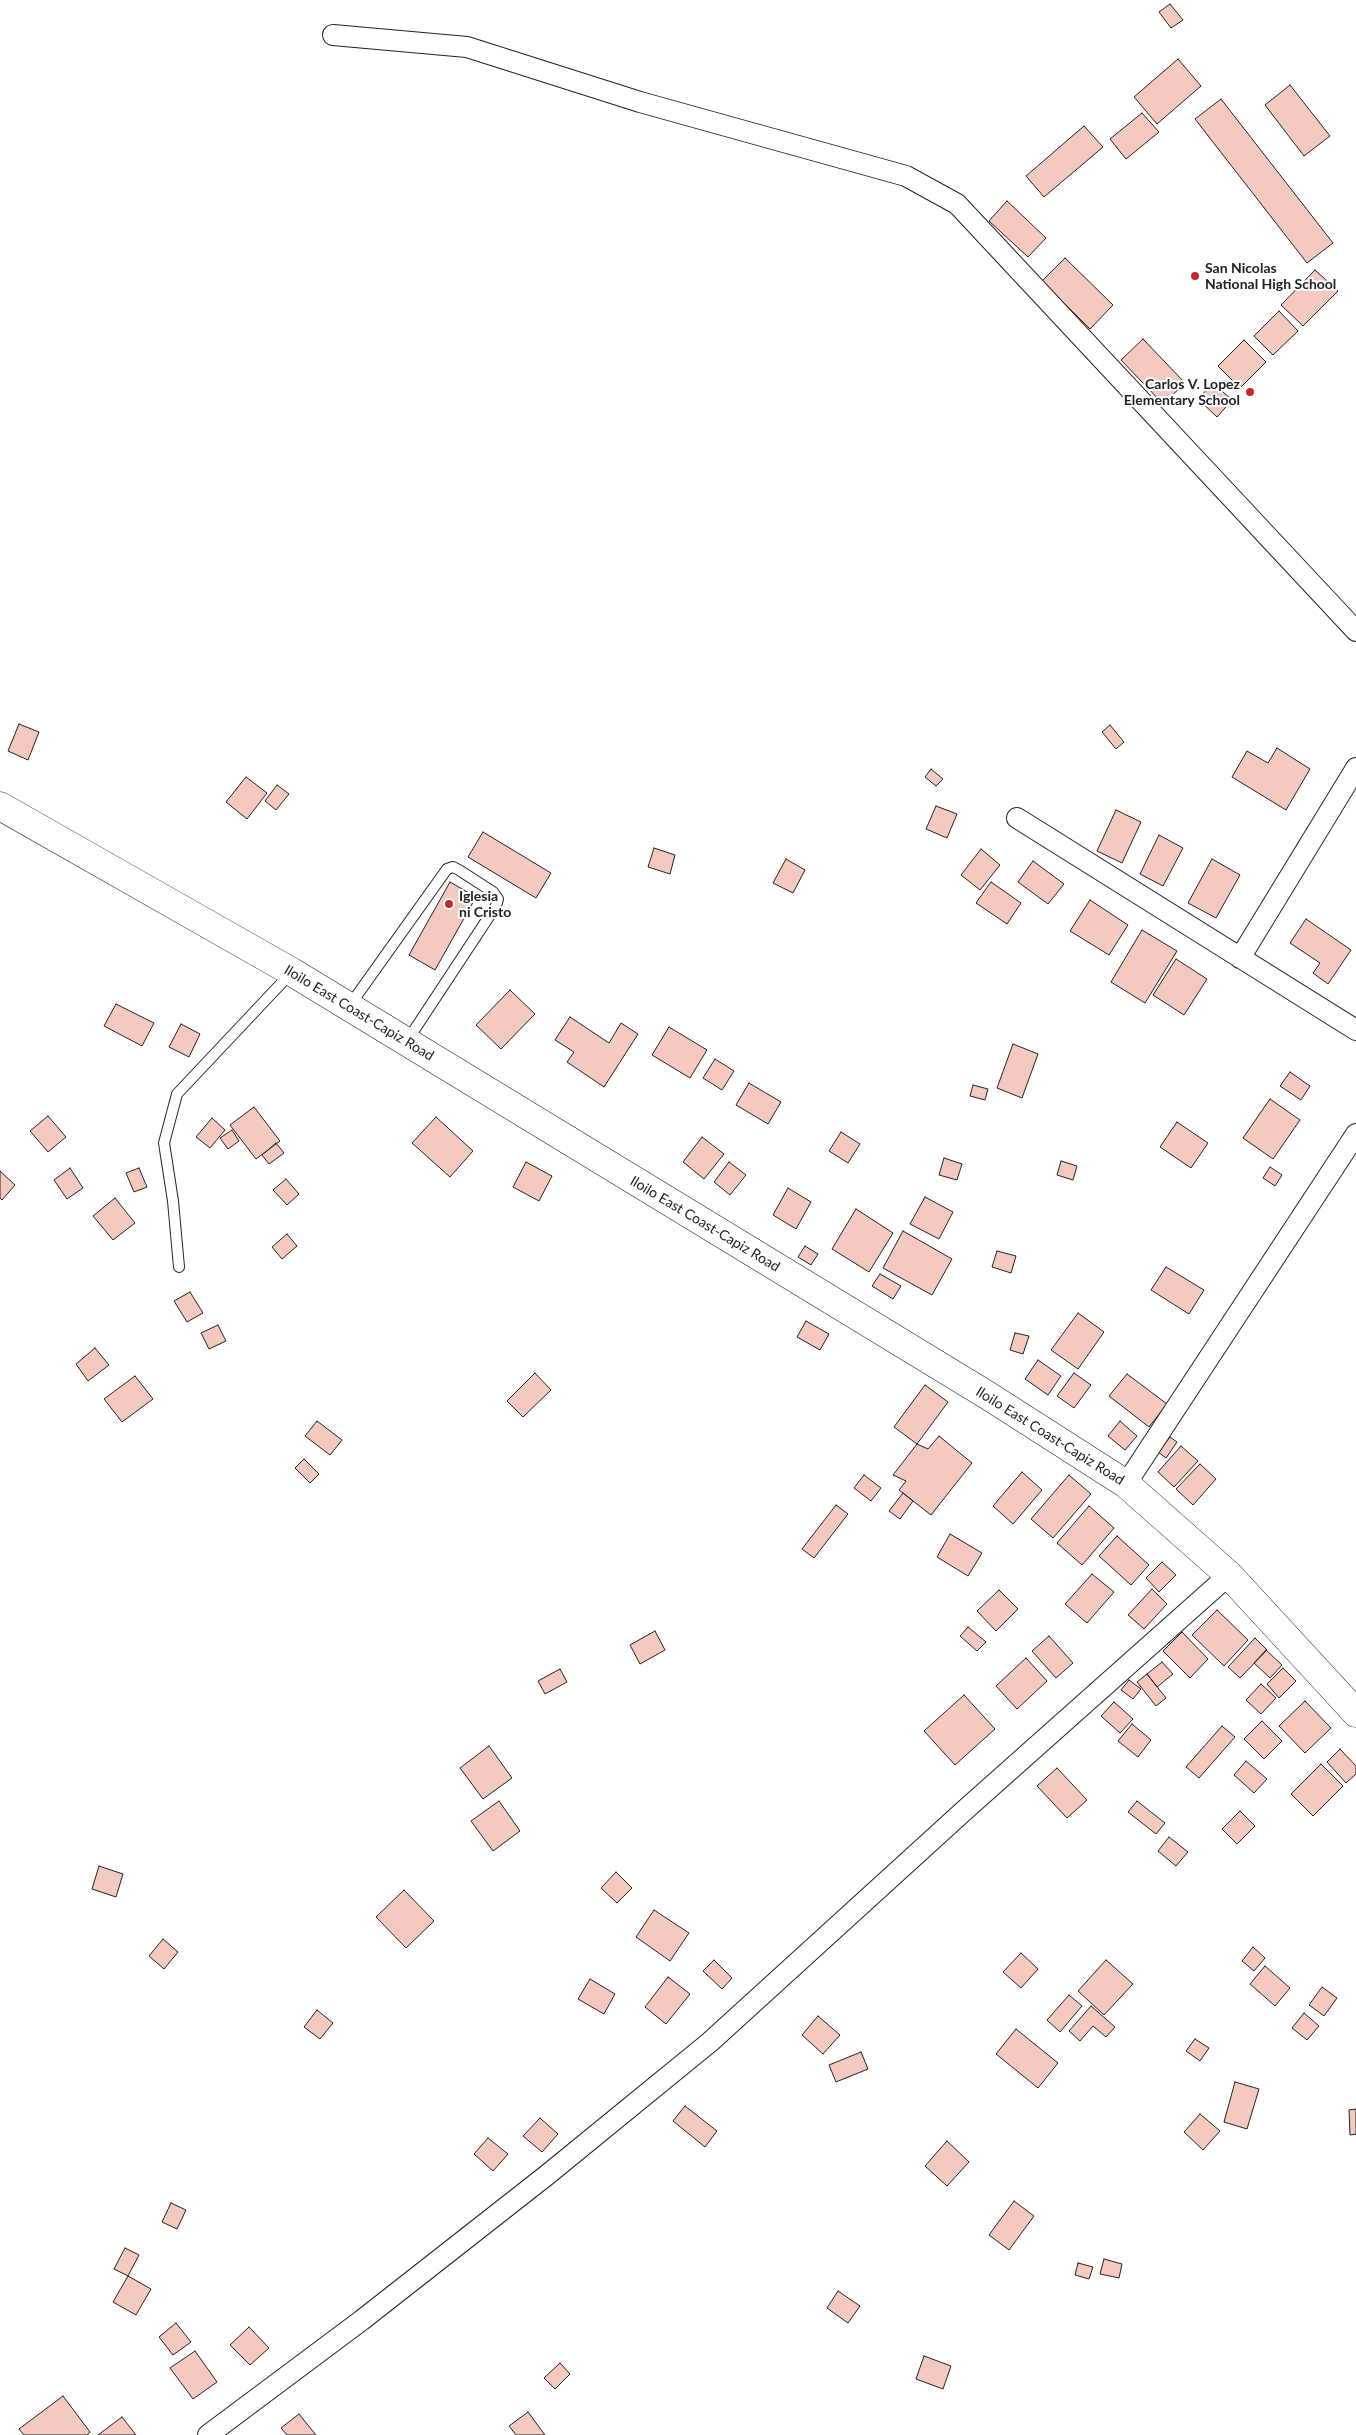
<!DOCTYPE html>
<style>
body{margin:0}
canvas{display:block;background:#fff}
</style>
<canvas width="1356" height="2435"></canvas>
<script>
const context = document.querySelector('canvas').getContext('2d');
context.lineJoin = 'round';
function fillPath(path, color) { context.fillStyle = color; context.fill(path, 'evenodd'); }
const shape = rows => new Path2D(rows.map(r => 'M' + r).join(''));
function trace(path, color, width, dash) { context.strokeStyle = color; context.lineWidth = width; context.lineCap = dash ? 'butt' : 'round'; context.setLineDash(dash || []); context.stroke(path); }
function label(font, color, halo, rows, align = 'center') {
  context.font = font + ' Lato,sans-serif'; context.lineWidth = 4; context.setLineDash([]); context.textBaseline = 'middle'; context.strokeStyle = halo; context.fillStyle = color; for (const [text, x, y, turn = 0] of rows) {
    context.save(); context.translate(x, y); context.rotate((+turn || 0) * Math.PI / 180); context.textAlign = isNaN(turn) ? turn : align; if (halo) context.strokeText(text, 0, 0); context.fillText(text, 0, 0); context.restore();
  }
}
const building = shape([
 [1170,4,1183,20,1171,28,1159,12,1170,4],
 [1178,59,1201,86,1157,124,1134,97,1178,59],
 [1290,85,1330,136,1304,156,1265,105,1290,85],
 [1221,99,1333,243,1307,263,1195,119,1221,99],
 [1142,113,1159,132,1126,159,1110,139,1142,113],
 [1084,126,1103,147,1044,197,1026,176,1084,126],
 [1007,201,1046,238,1028,257,989,221,1007,201],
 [1065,258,1113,305,1090,329,1042,281,1065,258],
 [1315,270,1338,291,1303,326,1281,305,1315,270],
 [1279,311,1298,331,1273,355,1254,336,1279,311],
 [1143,339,1185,383,1163,404,1121,360,1143,339],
 [1244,340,1266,362,1240,388,1218,366,1244,340],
 [1213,383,1232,400,1217,417,1198,399,1213,383],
 [19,724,39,732,28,760,8,751,19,724],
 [1110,725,1124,742,1116,749,1102,732,1110,725],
 [1277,748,1310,769,1286,810,1232,777,1247,751,1268,763,1277,748],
 [931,769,943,779,936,786,925,777,931,769],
 [246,777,267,793,247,819,226,802,246,777],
 [277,785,289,794,276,810,265,801,277,785],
 [936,806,957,814,947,838,926,829,936,806],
 [1116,810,1141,822,1122,863,1097,851,1116,810],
 [483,832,551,873,536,898,468,857,483,832],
 [1159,835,1183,848,1163,886,1140,874,1159,835],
 [654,848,675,855,670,874,648,867,654,848],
 [981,849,1000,865,980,890,961,875,981,849],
 [786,859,805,870,793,893,773,883,786,859],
 [1212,859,1240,875,1216,918,1188,903,1212,859],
 [1033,861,1064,884,1048,904,1018,882,1033,861],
 [450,882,476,897,435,970,409,955,450,882],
 [991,882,1021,903,1007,924,976,903,991,882],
 [1090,900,1128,925,1109,955,1070,931,1090,900],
 [1306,919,1351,950,1328,984,1313,973,1320,963,1290,943,1306,919],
 [1142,930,1177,951,1145,1003,1111,982,1142,930],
 [1176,959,1207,979,1184,1015,1153,995,1176,959],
 [510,990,535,1014,501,1049,476,1025,510,990],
 [116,1004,154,1023,142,1046,104,1026,116,1004],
 [570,1017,609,1043,621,1023,638,1034,604,1087,567,1062,574,1052,555,1040,570,1017],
 [181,1024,200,1034,189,1057,169,1047,181,1024],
 [669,1027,707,1050,690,1078,652,1055,669,1027],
 [1013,1044,1038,1054,1022,1098,997,1088,1013,1044],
 [715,1059,734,1071,722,1090,703,1078,715,1059],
 [1290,1072,1310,1086,1301,1100,1280,1086,1290,1072],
 [749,1083,781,1102,768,1124,736,1105,749,1083],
 [973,1085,988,1089,985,1100,970,1096,973,1085],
 [1270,1099,1300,1120,1273,1159,1243,1138,1270,1099],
 [254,1107,280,1141,256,1159,230,1125,254,1107],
 [48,1116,66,1137,48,1152,30,1131,48,1116],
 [436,1117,473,1151,450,1177,412,1143,436,1117],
 [212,1118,225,1130,210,1148,196,1137,212,1118],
 [1177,1122,1208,1143,1191,1168,1160,1147,1177,1122],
 [232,1130,239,1141,228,1149,220,1138,232,1130],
 [841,1132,860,1144,848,1163,829,1151,841,1132],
 [702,1137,724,1154,704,1179,683,1162,702,1137],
 [276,1143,284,1153,269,1164,262,1155,276,1143],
 [944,1158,962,1164,957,1180,939,1175,944,1158],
 [1061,1161,1077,1166,1073,1180,1057,1175,1061,1161],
 [526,1162,552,1176,539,1201,513,1187,526,1162],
 [729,1162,746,1175,730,1195,714,1182,729,1162],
 [1270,1167,1282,1175,1275,1186,1263,1178,1270,1167],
 [70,1168,83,1188,67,1199,54,1180,70,1168],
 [139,1168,147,1187,134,1192,126,1173,139,1168],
 [0,1171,15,1185,2,1200,0,1198,0,1171],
 [286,1179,299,1194,287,1205,273,1190,286,1179],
 [788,1188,811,1202,796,1229,773,1215,788,1188],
 [925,1197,953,1212,939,1239,910,1224,925,1197],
 [115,1198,135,1223,113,1240,93,1216,115,1198],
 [856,1209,893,1233,869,1272,832,1249,856,1209],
 [903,1231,952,1259,932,1295,883,1268,903,1231],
 [287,1234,297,1246,282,1259,272,1247,287,1234],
 [805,1246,818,1254,811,1265,798,1257,805,1246],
 [997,1251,1016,1256,1011,1273,992,1267,997,1251],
 [1166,1267,1204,1290,1189,1314,1151,1290,1166,1267],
 [880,1274,901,1286,893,1299,872,1286,880,1274],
 [190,1292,203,1313,187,1322,174,1301,190,1292],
 [1078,1313,1104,1332,1078,1369,1051,1350,1078,1313],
 [806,1321,829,1334,820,1350,797,1337,806,1321],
 [218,1325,226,1341,209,1349,201,1333,218,1325],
 [1015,1333,1029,1336,1023,1354,1010,1350,1015,1333],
 [95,1348,109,1365,88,1381,76,1364,95,1348],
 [1038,1360,1061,1376,1048,1395,1025,1379,1038,1360],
 [535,1373,551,1390,523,1417,507,1401,535,1373],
 [1074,1373,1091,1385,1074,1408,1057,1396,1074,1373],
 [1127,1374,1167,1404,1149,1427,1109,1396,1127,1374],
 [135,1376,153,1399,122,1422,104,1399,135,1376],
 [925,1385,948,1402,917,1444,894,1427,925,1385],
 [317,1421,342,1440,330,1455,305,1436,317,1421],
 [1120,1421,1137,1436,1125,1450,1108,1436,1120,1421],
 [939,1436,972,1463,931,1515,899,1490,906,1481,893,1475,917,1444,928,1449,939,1436],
 [1170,1437,1177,1442,1166,1458,1158,1452,1170,1437],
 [1181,1446,1198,1461,1174,1487,1158,1472,1181,1446],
 [304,1459,319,1474,310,1483,295,1468,304,1459],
 [1200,1464,1216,1479,1193,1505,1176,1489,1200,1464],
 [1022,1472,1042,1490,1013,1524,993,1506,1022,1472],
 [864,1475,881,1488,871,1501,854,1488,864,1475],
 [1069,1475,1091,1494,1053,1538,1031,1519,1069,1475],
 [903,1493,913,1501,900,1519,889,1511,903,1493],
 [836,1505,848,1514,814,1558,802,1549,836,1505],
 [1089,1506,1114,1528,1082,1565,1057,1543,1089,1506],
 [950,1534,982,1553,968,1576,937,1557,950,1534],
 [1117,1536,1149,1565,1131,1585,1099,1556,1117,1536],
 [1162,1562,1176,1575,1159,1592,1146,1578,1162,1562],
 [1092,1574,1114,1592,1087,1623,1065,1604,1092,1574],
 [1152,1589,1167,1604,1144,1629,1128,1615,1152,1589],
 [999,1590,1018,1609,996,1631,977,1611,999,1590],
 [1217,1610,1248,1640,1224,1666,1192,1635,1217,1610],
 [968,1627,986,1642,977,1651,960,1636,968,1627],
 [655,1631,665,1650,640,1664,630,1645,655,1631],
 [1182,1632,1208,1659,1190,1678,1163,1651,1182,1632],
 [1049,1636,1073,1663,1056,1678,1032,1651,1049,1636],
 [1255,1638,1267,1650,1240,1678,1228,1667,1255,1638],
 [1266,1650,1282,1665,1270,1678,1254,1663,1266,1650],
 [1026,1658,1047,1681,1017,1709,996,1686,1026,1658],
 [1162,1662,1173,1674,1157,1687,1147,1674,1162,1662],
 [1283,1668,1296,1681,1279,1698,1267,1684,1283,1668],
 [560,1669,567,1682,545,1694,538,1681,560,1669],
 [1147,1674,1166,1698,1156,1706,1137,1682,1147,1674],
 [1129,1680,1141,1689,1133,1699,1121,1690,1129,1680],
 [1261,1684,1276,1698,1261,1714,1246,1700,1261,1684],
 [964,1695,995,1729,955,1765,924,1731,964,1695],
 [1305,1701,1331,1728,1305,1753,1279,1726,1305,1701],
 [1114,1702,1133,1719,1120,1733,1101,1716,1114,1702],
 [1262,1721,1282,1741,1264,1759,1244,1739,1262,1721],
 [1132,1724,1151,1740,1138,1757,1118,1741,1132,1724],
 [1222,1726,1235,1737,1199,1778,1186,1767,1222,1726],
 [489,1746,512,1778,483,1799,460,1768,489,1746],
 [1340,1749,1356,1766,1356,1774,1346,1783,1327,1762,1340,1749],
 [1246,1761,1267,1779,1254,1793,1234,1775,1246,1761],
 [1321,1764,1343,1786,1313,1816,1291,1794,1321,1764],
 [1057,1768,1087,1800,1067,1818,1037,1786,1057,1768],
 [499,1801,520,1831,493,1851,471,1821,499,1801],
 [1137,1801,1165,1823,1156,1834,1128,1812,1137,1801],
 [1240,1811,1255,1826,1237,1844,1222,1829,1240,1811],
 [1169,1837,1188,1852,1176,1866,1158,1851,1169,1837],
 [99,1866,123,1874,116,1897,92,1889,99,1866],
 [616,1872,632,1888,617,1903,601,1888,616,1872],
 [404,1890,434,1921,406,1948,376,1917,404,1890],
 [654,1910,689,1933,670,1961,636,1937,654,1910],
 [163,1939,178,1952,164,1969,149,1956,163,1939],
 [1253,1947,1265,1958,1254,1971,1242,1961,1253,1947],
 [1021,1953,1038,1969,1021,1988,1003,1972,1021,1953],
 [714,1960,732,1978,722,1989,703,1971,714,1960],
 [1106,1960,1133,1984,1104,2015,1078,1991,1106,1960],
 [1265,1966,1290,1988,1275,2006,1250,1984,1265,1966],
 [668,1977,690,1994,666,2024,645,2007,668,1977],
 [590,1979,615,1994,604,2014,578,1999,590,1979],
 [1322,1987,1337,1998,1324,2016,1309,2005,1322,1987],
 [1069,1995,1082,2006,1060,2032,1047,2020,1069,1995],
 [1091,2006,1115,2027,1106,2037,1093,2026,1080,2041,1069,2031,1091,2006],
 [317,2010,333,2023,320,2039,304,2027,317,2010],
 [1304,2013,1319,2026,1307,2040,1292,2028,1304,2013],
 [818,2016,840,2035,823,2054,802,2035,818,2016],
 [1016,2029,1058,2063,1038,2088,996,2054,1016,2029],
 [1195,2039,1209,2048,1200,2061,1186,2051,1195,2039],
 [861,2052,868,2069,836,2082,829,2065,861,2052],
 [1235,2082,1259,2089,1247,2129,1224,2122,1235,2082],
 [685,2106,717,2131,705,2147,673,2121,685,2106],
 [1356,2109,1356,2134,1350,2135,1349,2110,1356,2109],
 [1200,2114,1220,2131,1203,2150,1184,2132,1200,2114],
 [540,2118,558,2134,542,2152,523,2136,540,2118],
 [488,2138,508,2154,493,2171,474,2154,488,2138],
 [947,2141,969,2162,947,2186,925,2166,947,2141],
 [1014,2201,1034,2216,1009,2250,989,2235,1014,2201],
 [171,2203,186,2210,177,2229,162,2222,171,2203],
 [125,2248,139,2255,128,2276,114,2269,125,2248],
 [1104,2259,1122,2264,1119,2278,1100,2274,1104,2259],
 [1078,2263,1093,2267,1089,2279,1075,2275,1078,2263],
 [128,2276,151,2289,136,2315,113,2302,128,2276],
 [838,2291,860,2306,848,2323,827,2308,838,2291],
 [176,2323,191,2342,173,2355,159,2337,176,2323],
 [249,2327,269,2348,250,2365,230,2345,249,2327],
 [195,2351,217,2382,193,2399,170,2368,195,2351],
 [924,2356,951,2366,943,2389,916,2379,924,2356],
 [560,2363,570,2374,555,2389,544,2378,560,2363],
 [63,2396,90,2432,87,2435,24,2435,19,2429,63,2396],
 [528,2412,545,2435,516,2435,509,2426,528,2412],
 [299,2414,316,2435,287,2435,281,2428,299,2414],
 [122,2417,136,2435,98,2435,122,2417]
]);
fillPath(building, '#f3c9c0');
trace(building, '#222', 1);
const service = shape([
 [350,1005,447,869,453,867,459,870,493,892,498,899,496,906,407,1041],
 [179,1267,173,1201,164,1143,177,1094,291,973]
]);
const minor = shape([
 [333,35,467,47,640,102,906,176,957,204,1356,631],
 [1017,818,1356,1030],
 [1240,958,1356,768],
 [1126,1484,1356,1134],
 [208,2435,362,2320,547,2175,710,2042,966,1809,1229,1575]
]);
const primary = shape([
 [0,806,292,972,987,1395,1126,1484,1229,1575,1356,1713]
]);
trace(service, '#222', 12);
trace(minor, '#222', 22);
trace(primary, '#222', 29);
trace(service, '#fff', 10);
trace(minor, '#fff', 20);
trace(primary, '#fff', 28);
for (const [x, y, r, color] of [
 [1195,276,5,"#c62828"],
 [1250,392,5,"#c62828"],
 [449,904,5,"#c62828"]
]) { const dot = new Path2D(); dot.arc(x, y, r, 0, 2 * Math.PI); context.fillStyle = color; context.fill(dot); trace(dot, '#fff', 2); }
label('bold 14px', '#222', '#fff', [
 ["San Nicolas",1205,268],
 ["National High School",1205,284],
 ["Carlos V. Lopez",1240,384,"right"],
 ["Elementary School",1240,400,"right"],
 ["Iglesia",459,896],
 ["ni Cristo",459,912]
], 'left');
label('14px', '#222', '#fff', [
 ["Iloilo East Coast-Capiz Road",359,1013,31],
 ["Iloilo East Coast-Capiz Road",705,1224,31],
 ["Iloilo East Coast-Capiz Road",1050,1436,32]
]);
</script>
